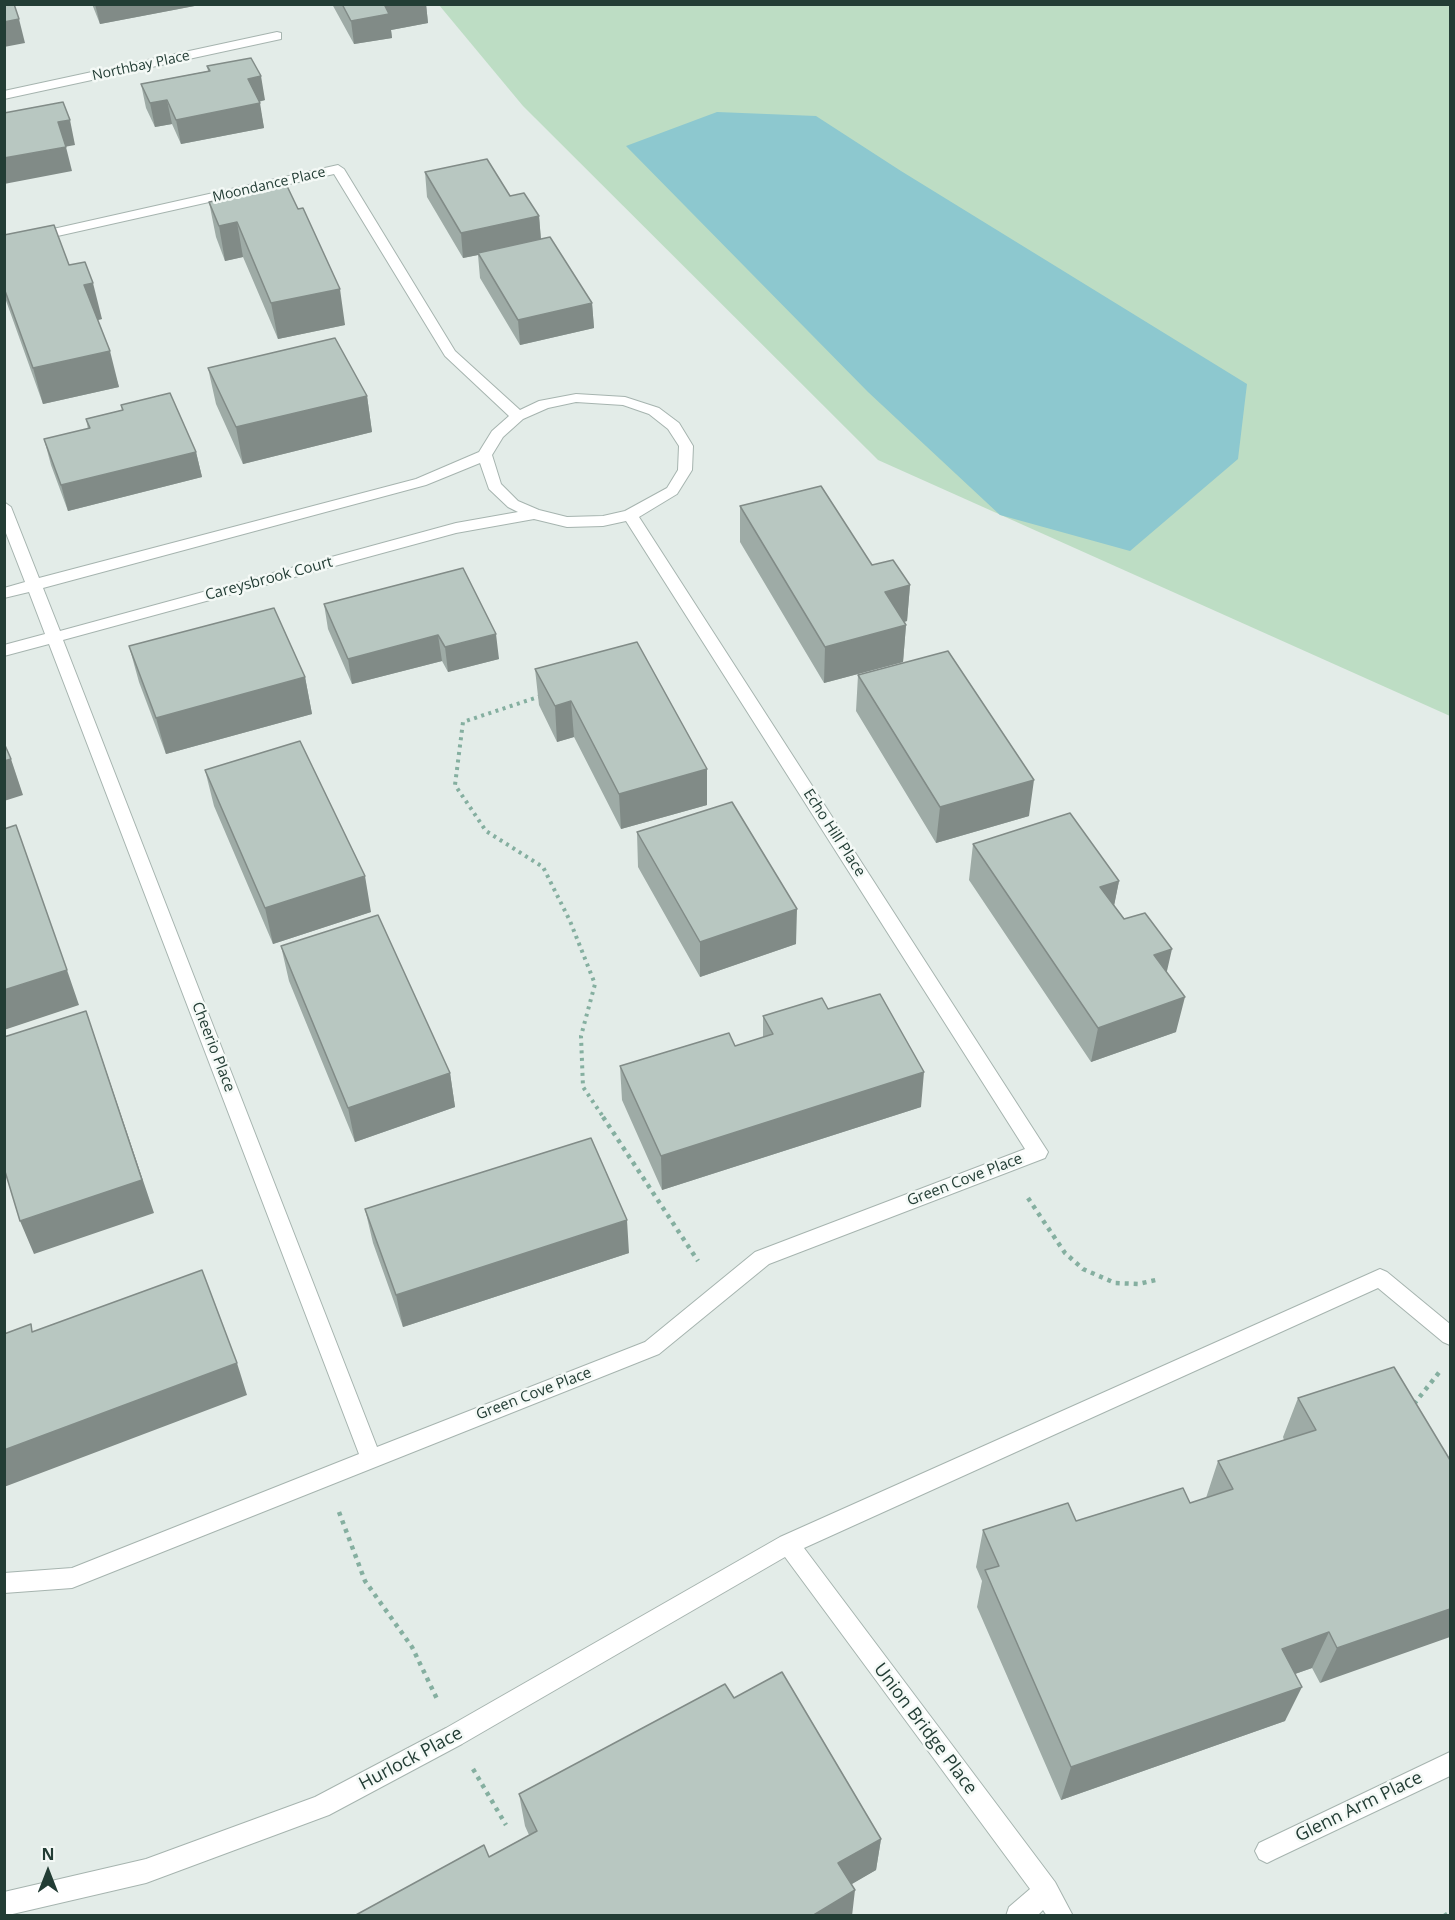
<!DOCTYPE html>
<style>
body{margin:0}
#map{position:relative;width:1455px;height:1920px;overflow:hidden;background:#e3ece8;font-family:"Open Sans",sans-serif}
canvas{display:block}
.frame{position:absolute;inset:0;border:6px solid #233d35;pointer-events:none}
.north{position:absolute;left:18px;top:1842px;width:60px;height:60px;-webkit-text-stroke:4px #f4f9f6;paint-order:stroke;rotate:0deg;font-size:16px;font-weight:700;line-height:24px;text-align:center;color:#233d35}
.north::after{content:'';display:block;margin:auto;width:21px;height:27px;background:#233d35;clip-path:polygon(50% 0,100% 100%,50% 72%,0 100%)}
</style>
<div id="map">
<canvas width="1455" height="1920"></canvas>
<div class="frame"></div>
<div class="north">N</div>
</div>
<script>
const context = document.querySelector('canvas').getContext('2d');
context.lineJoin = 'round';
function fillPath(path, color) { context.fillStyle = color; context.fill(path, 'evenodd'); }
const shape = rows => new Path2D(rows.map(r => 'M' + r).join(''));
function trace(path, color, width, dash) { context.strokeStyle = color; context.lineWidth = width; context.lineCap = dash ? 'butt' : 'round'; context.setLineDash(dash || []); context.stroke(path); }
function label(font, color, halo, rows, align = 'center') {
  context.font = font + ' "Open Sans",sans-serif'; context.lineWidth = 5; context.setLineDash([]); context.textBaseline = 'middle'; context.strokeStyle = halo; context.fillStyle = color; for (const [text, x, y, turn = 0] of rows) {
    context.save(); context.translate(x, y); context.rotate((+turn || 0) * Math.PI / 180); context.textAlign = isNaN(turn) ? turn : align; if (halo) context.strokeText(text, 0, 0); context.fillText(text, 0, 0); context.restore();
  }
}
fillPath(shape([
 [439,5,1450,5,1450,716,878,460,523,106]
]), '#bdddc4');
fillPath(shape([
 [717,112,816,116,901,171,1247,384,1238,459,1130,551,1000,515,868,392,626,146]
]), '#8dc8cf');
const minor = shape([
 [277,32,281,33,281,39,4,99,4,91,277,32],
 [338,165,344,169,455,351,520,410,539,401,576,394,625,397,659,408,679,423,693,446,692,470,677,494,639,517,1048,1152,1045,1158,769,1264,659,1354,72,1588,4,1593,4,1573,72,1568,359,1454,49,644,4,656,4,645,45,634,29,592,4,598,4,588,25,582,4,528,4,502,11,507,39,578,416,479,479,452,492,431,509,416,445,356,334,174,4,248,4,240,338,165],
 [576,402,623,405,649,414,668,429,679,446,678,470,667,488,625,511,603,516,567,517,539,510,518,501,501,484,492,455,503,437,523,419,548,408,576,402],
 [480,463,489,489,508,507,518,512,456,523,60,631,43,588,426,485,480,463],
 [534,519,567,527,603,526,626,521,1025,1149,755,1252,645,1342,377,1447,63,640,456,533,534,519],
 [1380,1269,1387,1272,1450,1324,1450,1345,1443,1342,1378,1288,804,1548,1055,1882,1073,1916,1047,1916,1043,1910,1037,1916,1006,1916,1009,1907,1030,1889,785,1557,462,1744,329,1815,146,1883,4,1916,4,1892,146,1859,315,1797,446,1728,780,1537,1380,1269],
 [1450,1752,1450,1776,1275,1859,1267,1863,1259,1859,1255,1851,1259,1843,1450,1752]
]);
trace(minor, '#a6b4af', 2);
trace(shape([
 [541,696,463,722,455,785,486,831,543,867,570,921,595,984,581,1036,583,1087,604,1118]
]), '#85afa0', 4, [3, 4.5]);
trace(shape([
 [603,1117,698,1261],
 [1028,1198,1065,1253,1083,1269,1115,1283,1138,1284,1160,1279],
 [1414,1404,1441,1370],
 [339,1512,365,1581,412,1647,438,1701],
 [473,1769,506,1825],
 [1444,1916,1450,1912]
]), '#85afa0', 4.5, [4, 5]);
fillPath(minor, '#fff');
fillPath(shape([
 [92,4,205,4,100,24],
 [332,4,426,4,428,23,391,30,392,38,354,44],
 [207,66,265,100,259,102,264,128,181,144,172,124,155,127,146,108,141,84,208,71],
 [425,172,510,196,539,216,541,239,592,303,594,328,520,345,480,278,478,255,463,258,427,197],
 [287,186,345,325,278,339,243,257,225,261,216,237,209,202],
 [4,235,69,265,102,319,98,320,119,387,43,404,4,295],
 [208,368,367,396,372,432,243,464,216,404],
 [121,405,196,452,202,477,68,511,51,465,44,439,88,429,86,419,122,410],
 [740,506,872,565,910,585,907,621,904,622,906,625,903,662,824,683,740,542],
 [463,568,499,659,448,672,442,661,352,684,328,629,324,604],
 [129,646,305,677,312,714,166,754,139,682],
 [535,669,707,805,621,829,574,737,557,742,539,705],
 [858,675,1029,816,936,843,856,711],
 [205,770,371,912,273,944,214,806],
 [637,832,796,944,700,977,638,867],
 [973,844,1119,881,1114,905,1166,972,1176,1032,1091,1062,969,880],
 [281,946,450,1073,455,1107,355,1142,289,981],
 [828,1009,921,1107,662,1190,622,1100,620,1066,735,1046,763,1038,763,1016],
 [365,1209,629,1253,403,1327,373,1243],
 [1298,1398,1450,1460,1320,1683,1312,1668,1295,1674,1285,1721,1061,1800,977,1607,982,1581,976,1567,983,1530,1076,1521,1190,1503,1206,1498,1218,1461,1284,1440,1283,1437],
 [734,1698,881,1839,876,1870,851,1884,489,1857,529,1835,525,1826,519,1794]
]), '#9eaba6');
fillPath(shape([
 [95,4,205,4,100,24],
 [395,4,426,4,428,23,391,30,392,38,354,44,351,21,385,6],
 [19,19,25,43,4,47,4,22],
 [261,76,265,100,252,103,248,79],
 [167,100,172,124,155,127,150,103],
 [260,103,264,128,181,144,176,120],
 [70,120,75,145,64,147,58,122],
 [66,147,72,171,4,184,4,158],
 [539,216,541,241,478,253,478,255,463,258,461,233],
 [237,222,243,257,225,261,219,226],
 [93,283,102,319,93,321,84,285],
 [340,289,345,325,278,339,271,303],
 [592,303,594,328,520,345,518,320],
 [110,351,119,387,43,404,33,368],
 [367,396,372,432,243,464,236,427],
 [196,452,202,477,68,511,61,485],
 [910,585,907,621,882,628,885,592],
 [906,625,903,662,824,683,825,647],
 [496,634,499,659,448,672,445,647],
 [438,635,442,661,352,684,348,659],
 [305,677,312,714,166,754,156,718],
 [571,701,574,737,557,742,555,706],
 [11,759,23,795,4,801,4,761],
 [707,769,707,805,621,829,619,794],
 [1034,780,1029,816,936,843,940,807],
 [365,876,371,912,273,944,265,908],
 [1119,881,1112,916,1100,887],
 [797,909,796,944,700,977,700,942],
 [1172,949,1164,984,1154,955],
 [67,970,79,1005,4,1030,4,990],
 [1185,997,1176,1032,1091,1062,1098,1028],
 [86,1011,154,1213,34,1254,20,1221],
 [924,1072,921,1107,662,1190,661,1156],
 [450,1073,455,1107,355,1142,348,1108],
 [627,1220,629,1253,403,1327,396,1295],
 [237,1363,247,1395,4,1487,4,1450],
 [1450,1609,1450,1637,1320,1683,1337,1648],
 [1329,1632,1312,1668,1266,1684,1282,1649],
 [1302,1687,1285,1721,1061,1800,1071,1767],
 [881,1839,876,1870,835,1894,838,1863],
 [855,1890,852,1916,812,1916]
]), '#818b87');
const building = shape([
 [4,4,14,4,19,19,4,22,4,4],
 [342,4,395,4,385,6,389,14,351,21,342,4],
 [251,58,261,76,248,79,260,103,176,120,167,100,150,103,141,84,210,71,207,66,251,58],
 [63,102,70,120,58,122,66,147,4,158,4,113,63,102],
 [487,159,510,196,524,193,539,216,461,233,425,172,487,159],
 [287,186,298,209,303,208,340,289,271,303,237,222,219,226,209,202,287,186],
 [54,225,69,265,85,262,93,283,84,285,110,351,33,368,4,288,4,235,54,225],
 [550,237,592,303,518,320,478,253,550,237],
 [335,338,367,396,236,427,208,368,335,338],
 [170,393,196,452,61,485,44,439,90,428,86,419,123,410,121,405,170,393],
 [821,486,872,565,893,560,910,585,885,592,906,625,825,647,740,506,821,486],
 [463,568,496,634,445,647,438,635,348,659,324,604,463,568],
 [274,608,305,677,156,718,129,646,274,608],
 [637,642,707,769,619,794,571,701,555,706,535,669,637,642],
 [948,651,1034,780,940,807,858,675,948,651],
 [300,741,365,876,265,908,205,770,300,741],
 [4,743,11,759,4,761,4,743],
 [732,802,797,909,700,942,637,832,732,802],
 [1070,813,1119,881,1100,887,1124,919,1145,913,1172,949,1154,955,1185,997,1098,1028,973,844,1070,813],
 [16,825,67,970,4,990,4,829,16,825],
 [378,915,450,1073,348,1108,281,946,378,915],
 [880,994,924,1072,661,1156,620,1066,729,1033,735,1046,773,1034,763,1016,822,998,828,1009,880,994],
 [86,1011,142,1180,20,1221,4,1168,4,1037,86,1011],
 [591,1138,627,1220,396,1295,365,1209,591,1138],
 [202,1270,237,1363,4,1450,4,1334,31,1324,32,1332,202,1270],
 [1394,1367,1450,1460,1450,1609,1337,1648,1329,1632,1282,1649,1302,1687,1071,1767,985,1570,999,1566,983,1530,1068,1503,1076,1521,1183,1488,1190,1503,1233,1489,1218,1461,1316,1430,1298,1398,1394,1367],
 [782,1672,881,1839,838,1863,855,1890,812,1916,354,1916,484,1845,489,1857,537,1831,519,1794,725,1684,734,1698,782,1672]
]);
fillPath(building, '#b8c7c1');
trace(building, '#818b87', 1.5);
label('14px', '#233d35', '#f4f9f6', [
 ["Northbay Place",141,66,-12],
 ["Moondance Place",269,185,-13]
]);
label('15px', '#233d35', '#f4f9f6', [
 ["Careysbrook Court",269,579,-15],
 ["Echo Hill Place",834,833,57],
 ["Cheerio Place",213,1047,69],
 ["Green Cove Place",965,1180,-21],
 ["Green Cove Place",534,1394,-21]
]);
label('18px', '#233d35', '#f4f9f6', [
 ["Union Bridge Place",925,1729,53],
 ["Hurlock Place",411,1759,-28],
 ["Glenn Arm Place",1359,1807,-26]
]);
</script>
